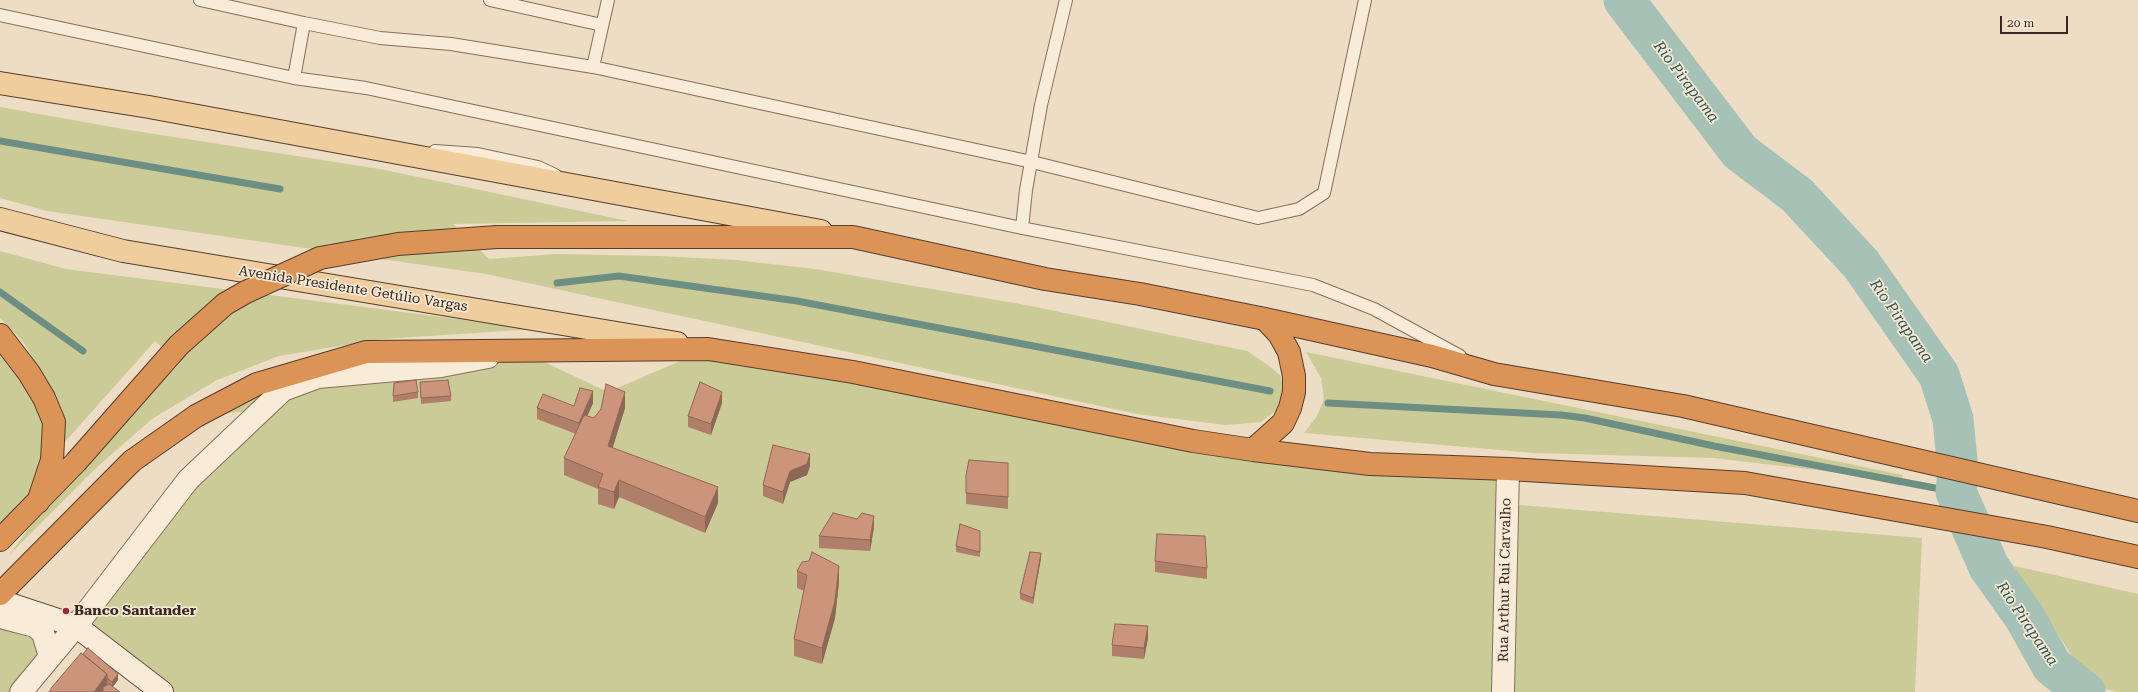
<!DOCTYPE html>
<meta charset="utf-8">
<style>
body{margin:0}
#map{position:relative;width:2138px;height:692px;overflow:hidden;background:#edddc4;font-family:"Roboto Serif",serif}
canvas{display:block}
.scale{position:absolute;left:2000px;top:16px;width:68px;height:18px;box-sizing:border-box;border:2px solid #38281f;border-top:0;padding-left:5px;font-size:12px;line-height:14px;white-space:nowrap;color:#38281f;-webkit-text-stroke:3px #f5e8d4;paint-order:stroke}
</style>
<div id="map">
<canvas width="2138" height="692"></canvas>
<div class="scale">20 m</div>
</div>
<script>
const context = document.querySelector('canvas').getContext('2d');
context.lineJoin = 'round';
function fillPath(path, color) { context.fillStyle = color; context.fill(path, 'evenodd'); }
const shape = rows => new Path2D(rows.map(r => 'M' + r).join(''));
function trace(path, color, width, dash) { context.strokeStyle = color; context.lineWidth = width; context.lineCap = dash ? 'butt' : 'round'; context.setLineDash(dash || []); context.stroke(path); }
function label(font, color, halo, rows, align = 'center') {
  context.font = font + ' "Roboto Serif",serif'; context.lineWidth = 3.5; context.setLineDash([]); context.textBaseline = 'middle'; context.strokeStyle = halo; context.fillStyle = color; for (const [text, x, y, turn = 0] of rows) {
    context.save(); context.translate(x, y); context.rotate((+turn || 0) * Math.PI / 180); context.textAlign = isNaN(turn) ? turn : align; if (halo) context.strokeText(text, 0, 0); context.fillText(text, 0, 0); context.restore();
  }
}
fillPath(shape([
 [0,107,129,130,380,169,628,221,453,224,489,259,556,254,659,256,736,260,815,269,1026,305,1247,351,1268,365,1281,376,1283,390,1278,409,1261,422,1226,425,1137,414,486,274,47,211,0,198],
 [0,251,66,269,536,329,383,339,279,356,217,380,152,419,96,468,9,555,39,515,180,363,155,341,63,444,59,406,24,343,0,318],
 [0,345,42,410,61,479,0,540],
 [708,349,1193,441,1508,469,1503,692,162,692,76,626,194,484,281,408,196,416,257,384,521,351,608,392],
 [1306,352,1903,475,1901,486,1841,473,1714,458,1534,453,1304,433,1317,416,1324,399,1321,378],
 [1519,505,1922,538,1915,692,1514,692],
 [2015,566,2138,594,2138,692,2118,692,2096,687,2076,662,2051,624,2019,592],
 [0,620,64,631,13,692,0,692]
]), '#cbcb98');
trace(shape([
 [0,141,280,189],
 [557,283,619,276,797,301,1270,391],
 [0,292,83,351],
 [1328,403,1561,415,1585,418,1714,446,1956,492]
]), '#6d8f83', 7);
trace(shape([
 [1624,0,1740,152,1797,195,1861,264,1939,375,1953,419,1958,471,1956,492,1989,567,2024,616,2052,666,2085,692]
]), '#a6c1b6', 41);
const lane = shape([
 [200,0,304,23],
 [490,0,602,25],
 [0,15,294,78,366,88,1022,228,1313,285,1374,309,1460,356],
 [593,67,608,0],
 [294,78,304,23,380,38,451,44,593,67,1032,162,1258,218,1299,209,1324,193,1365,0],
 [435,151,478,154,538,167,555,175],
 [1022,228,1026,190,1041,105,1066,0]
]);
const street = shape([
 [0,617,35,626,43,633,50,657],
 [21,692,76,626,188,480,283,390,318,377,441,366,488,357],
 [1503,692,1508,469]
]);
const secondary = shape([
 [0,601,76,626,162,692]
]);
const primary = shape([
 [0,83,149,107,821,231],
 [0,219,123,251,677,343]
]);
const highway = shape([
 [497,237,853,237,1045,279,1140,294,1265,319,1432,356,1494,374,1683,406,2138,511],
 [0,335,29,373,44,398,54,422,52,460,38,502],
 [1253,450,1283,423,1290,408,1294,392,1294,376,1289,352,1279,334,1265,319],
 [0,540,76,462],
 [0,594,132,461,196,416,257,384,366,352,708,349,853,372,1193,441,1253,450,1370,464,1508,469,1745,483,2047,537,2138,557]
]);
trace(lane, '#886e5b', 14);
trace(street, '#886e5b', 24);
trace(secondary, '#6a4f3e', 24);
trace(primary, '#563d2f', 24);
trace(highway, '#563d2f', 24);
trace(lane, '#f8ebd7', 12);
trace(street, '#f8ebd7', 22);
trace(secondary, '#f8ebd7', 22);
trace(primary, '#f0cd9d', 22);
trace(highway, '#db9356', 22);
const highwayBridge = shape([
 [76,462,179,345,225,304,246,292,320,258,398,244,497,237]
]);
trace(highwayBridge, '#563d2f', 24, []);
trace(highwayBridge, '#db9356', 22);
fillPath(shape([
 [420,382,451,396,451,401,421,404],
 [418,392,418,398,393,402,393,396],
 [593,403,587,416,594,418,625,408,612,448,718,503,705,533,619,497,614,509,598,504,598,489,564,475,564,458,576,434,537,419,537,408,574,406],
 [722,403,711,435,688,427,688,416],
 [1008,463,1008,509,966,504,966,475],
 [810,466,807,475,790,482,783,504,763,496,763,485],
 [874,527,870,551,819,548,819,536],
 [980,531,980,557,956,552,956,546],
 [1041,558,1033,604,1020,599,1020,593],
 [1155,561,1207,568,1207,579,1155,572],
 [797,571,839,582,835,618,822,664,794,656,794,639,804,591,797,588],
 [1148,638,1144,659,1112,656,1112,645],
 [81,653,118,680,113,686,102,692]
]), '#af7f6a');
fillPath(shape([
 [593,391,593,403,579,435,579,423],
 [625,392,625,408,608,463,608,446],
 [722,392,722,403,711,435,711,424],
 [810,454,810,466,807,475,790,482,783,504,783,492,790,471],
 [619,480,619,497,614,509,614,492],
 [718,487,718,503,705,533,705,517],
 [874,516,874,527,870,551,870,540],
 [1041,553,1041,558,1033,604,1033,598],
 [839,566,839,582,835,618,822,664,822,648],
 [1148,626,1148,638,1144,659,1144,648],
 [107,674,107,685,102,692,94,692],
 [118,674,118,680,112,688,112,682]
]), '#8e6856');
const building = shape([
 [416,380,418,392,393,396,394,383,416,380],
 [448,380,451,396,421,398,420,382,448,380],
 [700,382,722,392,711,424,688,416,700,382],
 [606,384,625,392,608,446,718,487,705,517,619,480,614,492,598,487,603,474,564,458,584,415,594,418,601,409,606,384],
 [580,388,593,391,579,423,537,408,543,394,574,406,580,388],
 [773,445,810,454,807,464,790,471,783,492,763,485,773,445],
 [969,460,1008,463,1008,497,966,493,966,475,969,460],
 [833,513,857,519,862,513,874,516,870,540,819,536,833,513],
 [960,524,980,531,980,552,956,546,960,524],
 [1157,534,1205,536,1207,568,1155,561,1157,534],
 [812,552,839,566,835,601,822,648,794,639,807,575,797,571,802,562,809,561,812,552],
 [1030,552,1041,553,1033,598,1020,593,1030,552],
 [1115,624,1148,626,1144,648,1112,645,1115,624],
 [88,648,118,674,112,682,107,678,107,674,83,654,88,648],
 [81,653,107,674,94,692,49,692,52,687,81,653],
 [109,684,120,692,103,692,103,687,109,684]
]);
fillPath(building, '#cb947b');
trace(building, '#8e6856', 1);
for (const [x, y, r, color] of [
 [66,611,4,"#962c37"]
]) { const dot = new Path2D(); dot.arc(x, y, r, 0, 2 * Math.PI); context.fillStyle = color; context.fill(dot); trace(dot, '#f5e8d4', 1.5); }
label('14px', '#38281f', '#f5e8d4', [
 ["Avenida Presidente Getúlio Vargas",353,289,9],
 ["Rua Arthur Rui Carvalho",1505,580,-89]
]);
label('bold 14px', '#38281f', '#f5e8d4', [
 ["Banco Santander",74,611]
], 'left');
label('italic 15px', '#2e5851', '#f5e8d4', [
 ["Rio Pirapama",1686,82,53],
 ["Rio Pirapama",1901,321,55],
 ["Rio Pirapama",2027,624,56]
]);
</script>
